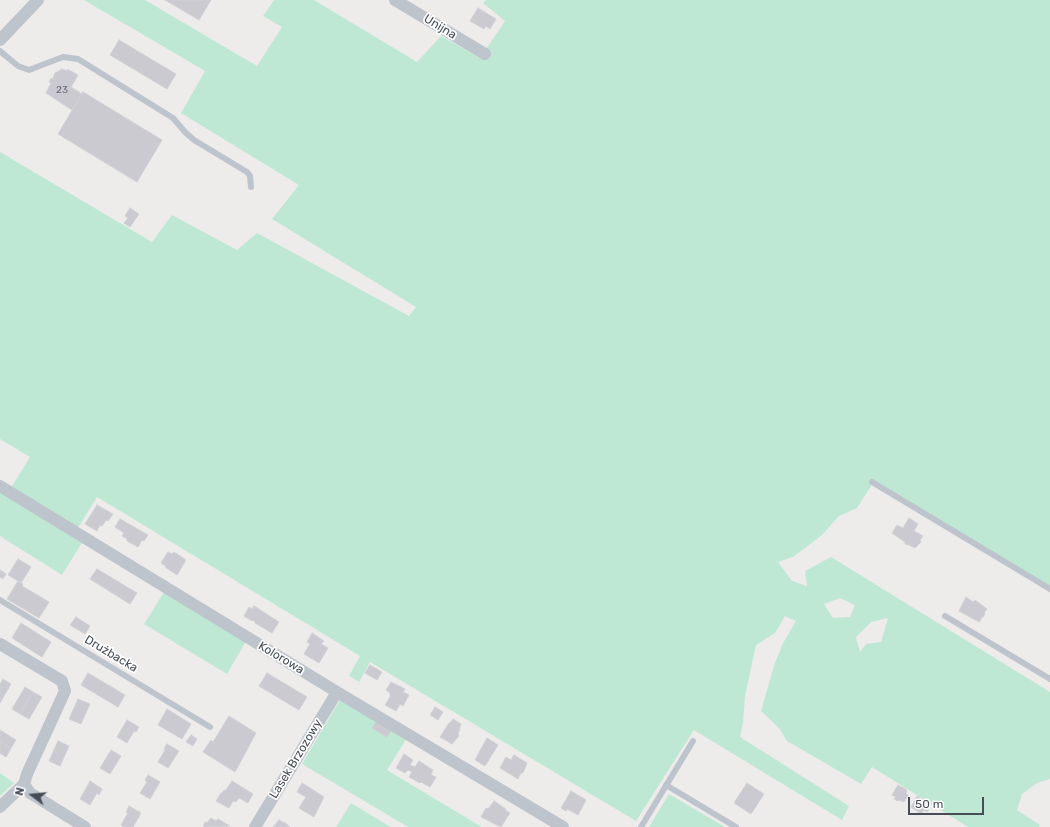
<!DOCTYPE html>
<meta charset="utf-8">
<style>
body{margin:0}
#map{position:relative;width:1050px;height:827px;overflow:hidden;background:#eeeceb;font-family:Rubik,sans-serif}
canvas{display:block}
.north{position:absolute;left:12px;top:775px;width:40px;height:40px;-webkit-text-stroke:3px #fff;paint-order:stroke;rotate:286deg;font-size:11px;font-weight:700;line-height:16px;text-align:center;color:#464d56}
.north::after{content:'';display:block;margin:auto;width:14px;height:18px;background:#464d56;clip-path:polygon(50% 0,100% 100%,50% 72%,0 100%)}
.scale{position:absolute;left:908px;top:797px;width:76px;height:18px;box-sizing:border-box;border:2px solid #464d56;border-top:0;padding-left:5px;font-size:12px;line-height:14px;white-space:nowrap;color:#464d56;-webkit-text-stroke:3px #fff;paint-order:stroke}
</style>
<div id="map">
<canvas width="1050" height="827"></canvas>
<div class="north">N</div>
<div class="scale">50 m</div>
</div>
<script>
const context = document.querySelector('canvas').getContext('2d');
context.lineJoin = 'round';
function fillPath(path, color) { context.fillStyle = color; context.fill(path, 'evenodd'); }
const shape = rows => new Path2D(rows.map(r => 'M' + r).join(''));
function trace(path, color, width, dash) { context.strokeStyle = color; context.lineWidth = width; context.lineCap = dash ? 'butt' : 'round'; context.setLineDash(dash || []); context.stroke(path); }
function label(font, color, halo, rows, align = 'center') {
  context.font = font + ' Rubik,sans-serif'; context.lineWidth = 3.5; context.setLineDash([]); context.textBaseline = 'middle'; context.strokeStyle = halo; context.fillStyle = color; for (const [text, x, y, turn = 0] of rows) {
    context.save(); context.translate(x, y); context.rotate((+turn || 0) * Math.PI / 180); context.textAlign = isNaN(turn) ? turn : align; if (halo) context.strokeText(text, 0, 0); context.fillText(text, 0, 0); context.restore();
  }
}
fillPath(shape([
 [84,0,145,0,257,66,282,27,263,16,274,0,314,0,417,62,441,36,480,58,505,21,483,3,486,0,1050,0,1050,589,873,483,857,508,839,516,822,535,793,557,778,562,792,581,807,586,805,571,831,557,1050,692,1050,779,1037,783,1022,794,1017,810,1040,825,1039,827,968,827,872,767,861,784,787,741,779,728,761,711,774,666,782,645,796,621,785,616,775,633,756,645,745,696,743,723,740,737,849,806,842,820,694,730,636,821,370,662,359,682,349,676,360,656,97,497,78,528,11,488,30,457,0,439,0,152,152,242,172,215,237,250,257,233,409,316,416,307,272,219,299,185,181,113,205,71],
 [840,598,855,605,850,617,833,618,824,604],
 [888,618,881,642,866,644,860,652,856,637,871,622],
 [0,492,83,541,62,575,0,536],
 [164,592,246,641,227,674,144,624],
 [341,698,407,738,387,770,482,827,408,827,302,764],
 [0,773,14,783,0,796],
 [669,794,725,827,649,827],
 [351,803,391,827,336,827]
]), '#bee8d3');
const building = shape([
 [165,0,211,0,199,20,165,0],
 [478,8,496,19,490,29,486,26,484,29,470,21,478,8],
 [119,40,176,74,167,89,110,55,119,40],
 [62,69,67,71,67,69,78,75,71,87,82,94,72,110,46,93,51,83,49,82,51,78,53,79,55,73,62,69],
 [83,92,162,140,137,182,58,134,83,92],
 [130,208,139,214,130,227,124,223,128,218,125,216,126,214,130,208],
 [97,505,113,514,108,521,106,520,102,526,100,525,97,531,85,524,97,505],
 [909,518,918,524,914,531,923,536,920,540,921,542,915,548,909,545,905,544,905,542,892,533,897,525,903,528,909,518],
 [120,519,148,535,144,541,142,540,138,547,127,541,127,539,122,536,124,533,115,527,120,519],
 [168,552,172,554,174,552,186,560,177,575,165,567,166,566,161,563,168,552],
 [18,559,31,567,21,583,8,575,18,559],
 [97,569,137,593,130,604,90,579,97,569],
 [0,570,6,574,3,579,0,577,0,570],
 [18,581,23,584,22,586,49,602,39,618,7,599,18,581],
 [966,597,973,602,975,600,987,609,984,613,985,614,979,622,959,611,966,597],
 [254,606,279,622,272,633,255,623,255,622,253,620,252,621,244,616,249,607,252,609,254,606],
 [76,617,90,626,85,634,70,625,76,617],
 [21,623,51,642,42,657,12,638,21,623],
 [312,633,324,641,321,644,328,648,319,663,304,654,310,644,307,642,312,633],
 [370,665,382,672,377,680,365,673,370,665],
 [88,673,125,695,118,707,81,685,88,673],
 [267,673,307,697,299,710,259,686,267,673],
 [3,679,11,684,0,703,0,684,3,679],
 [391,682,405,689,403,692,409,695,403,706,400,704,396,711,385,705,390,697,390,693,386,690,391,682],
 [25,687,33,692,20,714,12,709,25,687],
 [33,692,42,697,29,719,20,714,33,692],
 [78,699,90,704,81,724,69,719,78,699],
 [435,707,443,712,438,720,430,715,435,707],
 [167,709,191,724,182,739,158,725,167,709],
 [229,716,256,733,235,772,203,752,211,740,213,742,229,716],
 [453,719,461,724,459,729,460,729,458,734,459,736,452,744,440,737,449,723,450,723,453,719],
 [127,720,139,727,136,732,134,731,127,743,117,737,127,720],
 [377,721,392,730,387,737,372,728,377,721],
 [0,730,16,740,11,748,0,742,0,730],
 [191,735,197,739,193,746,186,742,191,735],
 [487,738,498,745,485,766,475,760,487,738],
 [58,741,69,746,60,766,49,761,58,741],
 [0,742,11,748,6,757,0,753,0,742],
 [167,744,179,751,168,768,158,762,165,750,164,749,167,744],
 [111,750,121,756,110,774,100,768,111,750],
 [404,754,413,760,410,765,415,767,419,761,433,770,431,775,436,777,430,787,421,782,420,783,409,777,412,772,408,770,405,773,396,768,404,754],
 [514,755,527,763,523,773,521,773,518,779,500,768,506,757,511,760,514,755],
 [148,775,160,782,150,799,140,793,147,782,145,780,148,775],
 [90,781,102,789,99,795,97,793,90,805,80,799,90,781],
 [232,781,253,794,248,803,239,798,236,802,233,801,229,808,216,801,221,793,222,793,224,790,225,791,232,781],
 [302,783,324,797,314,817,299,808,306,797,297,792,302,783],
 [747,783,764,794,751,814,734,803,747,783],
 [898,785,907,790,906,793,908,795,904,802,899,800,898,801,894,799,896,797,892,795,898,785],
 [571,791,586,800,578,815,567,809,566,811,561,808,571,791],
 [917,796,928,803,925,807,929,809,927,812,924,810,921,814,911,807,917,796],
 [494,801,506,809,505,810,510,813,501,827,481,817,486,808,488,809,494,801],
 [129,806,141,813,133,827,124,827,121,825,128,813,126,812,129,806],
 [211,818,216,821,218,819,230,826,203,827,205,822,207,823,211,818],
 [279,820,284,823,284,822,290,827,273,827,279,820]
]);
fillPath(building, '#cacad0');
trace(building, '#d0d1d6', 1);
trace(shape([
 [0,51,18,66,29,70,63,57,78,59,173,118,185,132,194,140,247,172,250,176,251,187],
 [872,482,1050,589],
 [0,600,210,727],
 [945,616,1050,679],
 [666,785,736,827],
 [641,827,693,741]
]), '#bec4cc', 6);
trace(shape([
 [395,0,485,54],
 [0,40,38,0],
 [0,486,337,692,563,827],
 [0,644,62,681,65,691,27,774,24,784,30,793,85,827],
 [0,807,24,784],
 [255,827,337,692]
]), '#bec4cc', 12);
label('10px', '#676c74', null, [
 ["23",62,90]
]);
label('12px', '#464d56', '#fff', [
 ["Unijna",440,27,31],
 ["Drużbacka",111,654,31],
 ["Kolorowa",281,658,31],
 ["Lasek Brzozowy",296,759,-59]
]);
</script>
